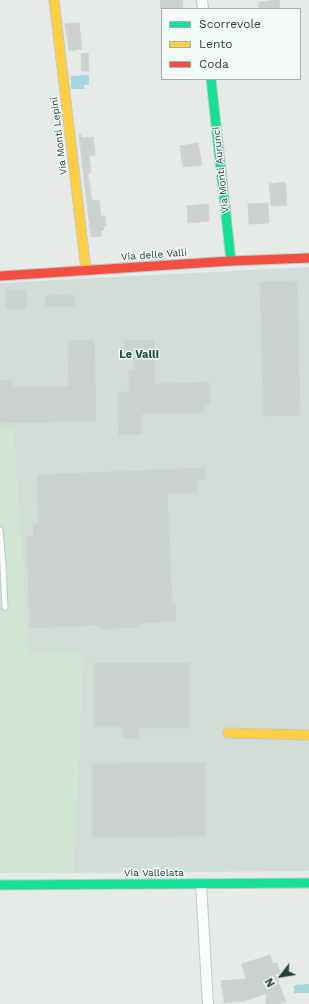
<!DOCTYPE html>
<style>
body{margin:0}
#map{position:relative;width:309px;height:1004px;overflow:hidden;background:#e6ebe8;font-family:"Work Sans",sans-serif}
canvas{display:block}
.legend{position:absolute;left:161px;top:8px;width:140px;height:72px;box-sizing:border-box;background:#f4faf7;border:1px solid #a0b0aa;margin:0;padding:5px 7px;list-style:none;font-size:12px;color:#214037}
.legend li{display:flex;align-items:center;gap:8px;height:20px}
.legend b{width:20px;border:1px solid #a0b0aa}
.north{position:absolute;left:261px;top:956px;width:40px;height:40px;-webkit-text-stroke:3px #f4faf7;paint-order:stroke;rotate:239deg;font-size:11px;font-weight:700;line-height:16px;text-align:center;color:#214037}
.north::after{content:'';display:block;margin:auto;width:14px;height:18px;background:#214037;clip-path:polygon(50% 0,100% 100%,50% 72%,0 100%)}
</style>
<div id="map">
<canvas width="309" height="1004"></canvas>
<ul class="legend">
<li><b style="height:5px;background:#16e098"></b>Scorrevole</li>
<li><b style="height:5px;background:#ffcf43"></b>Lento</li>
<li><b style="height:5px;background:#f24e42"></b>Coda</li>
</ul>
<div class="north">N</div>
</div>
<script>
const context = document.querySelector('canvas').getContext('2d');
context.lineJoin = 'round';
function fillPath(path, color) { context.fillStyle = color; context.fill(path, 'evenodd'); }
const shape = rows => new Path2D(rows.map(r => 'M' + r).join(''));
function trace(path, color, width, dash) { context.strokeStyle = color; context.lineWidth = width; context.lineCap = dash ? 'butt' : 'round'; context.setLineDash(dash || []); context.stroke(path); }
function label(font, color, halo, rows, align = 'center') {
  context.font = font + ' "Work Sans",sans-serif'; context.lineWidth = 3; context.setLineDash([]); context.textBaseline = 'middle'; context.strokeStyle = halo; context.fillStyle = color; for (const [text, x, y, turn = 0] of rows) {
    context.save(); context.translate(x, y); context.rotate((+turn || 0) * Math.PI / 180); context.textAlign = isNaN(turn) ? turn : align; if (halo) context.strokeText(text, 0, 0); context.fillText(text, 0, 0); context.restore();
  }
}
fillPath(shape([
 [309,267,309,871,73,873,83,653,28,654,13,430,0,428,0,283]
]), '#d3ddd8');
fillPath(shape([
 [0,428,13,429,28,654,83,652,73,873,0,873]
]), '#cee5d4');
fillPath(shape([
 [89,75,89,85,84,85,85,89,71,89,71,76],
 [309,984,309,993,294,993,294,985]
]), '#a4d6db');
const building = shape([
 [160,0,182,0,183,9,161,9,160,0],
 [279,0,280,9,259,9,259,2,279,0],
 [79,23,82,49,69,51,65,24,79,23],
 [88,53,89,71,82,71,81,54,88,53],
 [79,135,81,135,81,138,93,137,95,155,89,156,91,173,88,173,92,201,99,200,101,216,105,216,106,226,103,226,104,230,101,230,101,236,91,237,79,135],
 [198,143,202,165,183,167,180,146,198,143],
 [285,182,287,205,271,206,269,184,285,182],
 [268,203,269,223,249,224,248,204,268,203],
 [208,204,209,221,188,223,187,206,208,204],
 [297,281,300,415,264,416,260,282,297,281],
 [6,290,26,290,26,309,6,309,6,290],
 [74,295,74,306,45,306,45,296,74,295],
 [94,340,96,421,0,423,0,380,12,380,12,388,69,386,68,341,94,340],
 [154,340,155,384,209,382,210,404,204,404,204,412,141,414,142,434,119,435,118,392,129,392,129,370,135,370,134,353,124,353,123,341,154,340],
 [205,468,205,479,197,479,197,492,167,493,172,604,175,604,176,621,140,623,140,627,101,629,101,625,30,628,27,537,34,537,33,524,39,524,37,475,205,468],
 [94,663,189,663,189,728,139,728,139,738,122,738,122,726,94,726,94,663],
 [205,763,206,836,92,837,92,764,205,763],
 [270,955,273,964,277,963,280,973,275,974,286,1002,281,1002,281,1004,266,1004,267,993,242,1002,241,1001,224,1003,221,981,246,979,242,964,270,955]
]);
fillPath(building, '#ccd2d0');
trace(building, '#ced4d1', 1);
const lane = shape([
 [0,530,3,565,5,608]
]);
const street = shape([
 [202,0,203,9],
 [201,884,208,1004]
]);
const fast = shape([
 [211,79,231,261],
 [0,885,309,883]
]);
const slow = shape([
 [54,0,86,270],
 [228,733,309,735]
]);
const jam = shape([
 [0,276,231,261,309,258]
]);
trace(lane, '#c3c8c5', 7);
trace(street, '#c3c8c5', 12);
trace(fast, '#c1c9c5', 11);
trace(slow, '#c1c9c5', 11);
trace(jam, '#c1c9c5', 11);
trace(lane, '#fbfcfc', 5);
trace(street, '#fbfcfc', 10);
trace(fast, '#16e098', 9);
trace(slow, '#ffcf43', 9);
trace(jam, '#f24e42', 9);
label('10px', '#214037', '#f4faf7', [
 ["Via Monti Lepini",59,136,-97],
 ["Via Monti Aurunci",221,170,-96],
 ["Via delle Valli",154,255,-4],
 ["Via Vallelata",154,873]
]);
label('bold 11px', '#1c5444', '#f4faf7', [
 ["Le Valli",139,355]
]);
</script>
